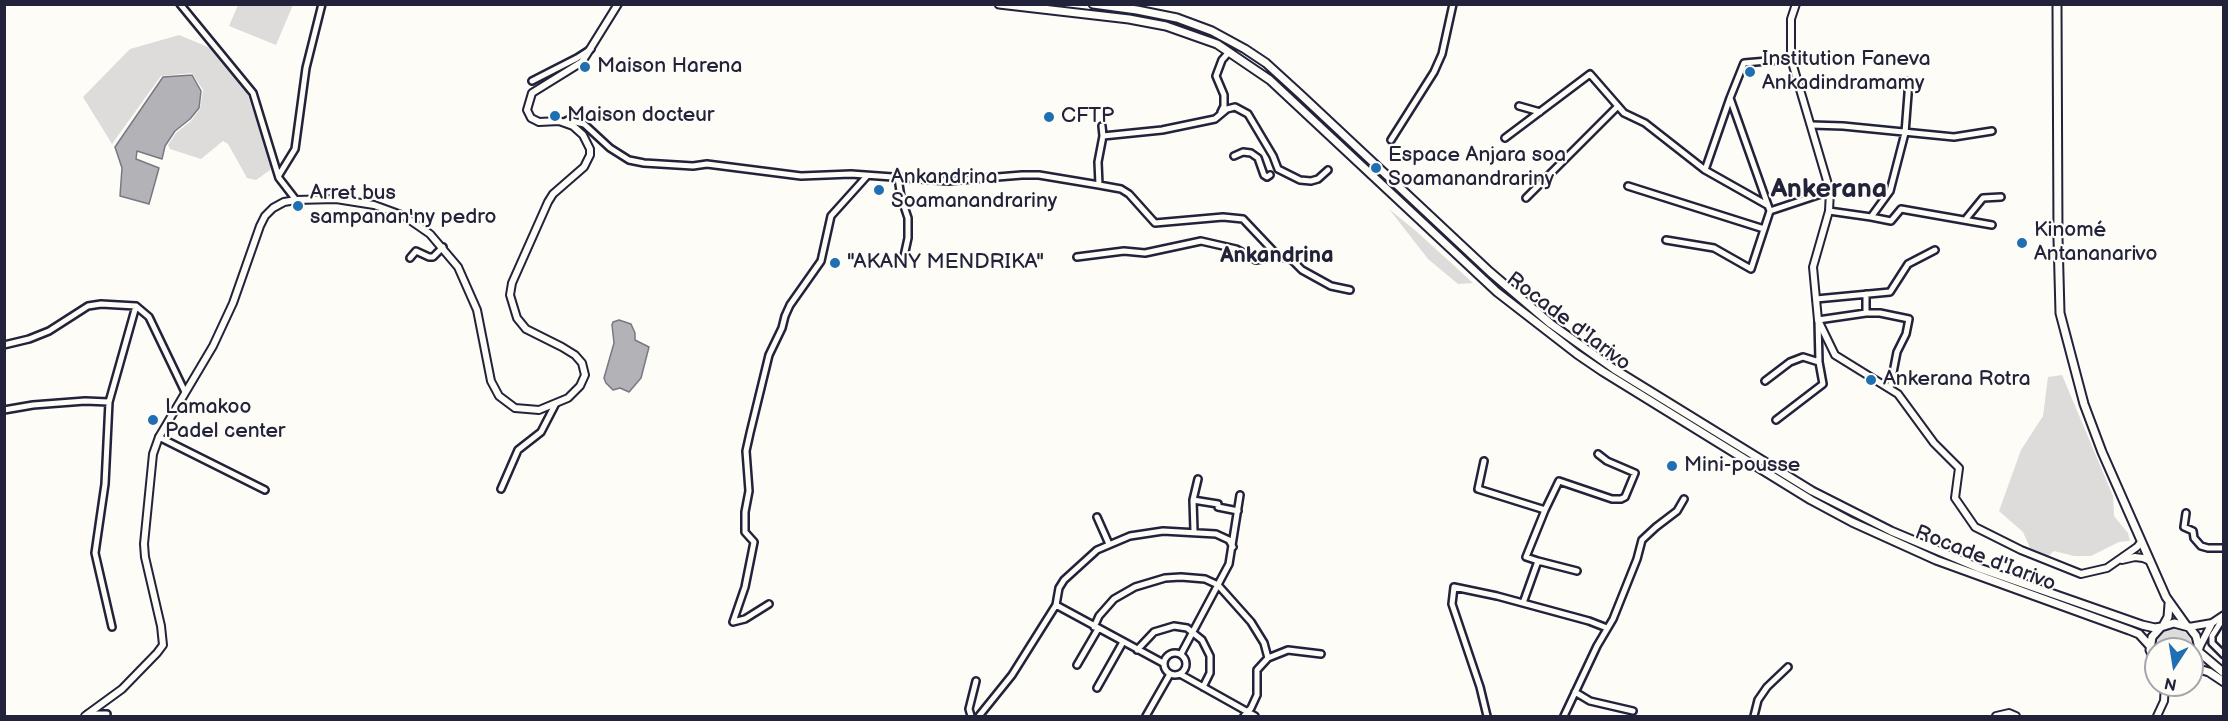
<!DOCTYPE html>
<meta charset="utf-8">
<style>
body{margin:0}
#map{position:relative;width:2228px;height:721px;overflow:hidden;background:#fdfcf7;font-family:"Balsamiq Sans",sans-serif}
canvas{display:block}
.frame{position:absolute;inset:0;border:6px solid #22223b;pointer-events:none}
.north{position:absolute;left:2144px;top:637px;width:60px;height:60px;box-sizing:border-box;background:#fdfcf7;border:2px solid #a5a5ac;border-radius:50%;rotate:192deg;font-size:16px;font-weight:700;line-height:24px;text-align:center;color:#22223b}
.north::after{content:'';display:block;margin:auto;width:21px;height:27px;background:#1f6fb2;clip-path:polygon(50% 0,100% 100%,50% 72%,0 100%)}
</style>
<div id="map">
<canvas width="2228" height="721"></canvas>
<div class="frame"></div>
<div class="north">N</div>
</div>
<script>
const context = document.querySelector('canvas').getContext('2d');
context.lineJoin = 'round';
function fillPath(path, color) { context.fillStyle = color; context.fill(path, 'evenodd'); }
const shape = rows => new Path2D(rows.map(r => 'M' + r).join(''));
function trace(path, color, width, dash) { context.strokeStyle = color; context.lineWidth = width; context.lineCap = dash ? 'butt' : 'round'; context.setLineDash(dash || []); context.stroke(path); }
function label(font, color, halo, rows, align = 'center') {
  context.font = font + ' "Balsamiq Sans",sans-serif'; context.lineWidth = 4.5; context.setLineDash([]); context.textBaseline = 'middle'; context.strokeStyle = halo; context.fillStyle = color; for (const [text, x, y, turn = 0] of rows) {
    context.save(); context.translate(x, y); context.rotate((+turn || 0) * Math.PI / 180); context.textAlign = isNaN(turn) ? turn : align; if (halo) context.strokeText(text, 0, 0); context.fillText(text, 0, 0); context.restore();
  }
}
fillPath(shape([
 [238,5,293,5,276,45,229,26],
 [179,35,215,50,247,93,271,165,270,170,256,180,247,178,228,144,223,141,201,159,170,149,168,145,176,133,191,121,200,109,203,90,192,73,161,76,112,144,83,97,130,49],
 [1389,209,1416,231,1473,283,1458,284,1428,259],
 [2062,375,2113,496,2114,516,2128,533,2130,541,2119,542,2091,556,2074,556,2054,551,2047,557,2030,548,2023,532,1999,511,2021,450,2043,416,2048,377],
 [2174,628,2182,630,2188,635,2192,642,2193,646,2192,652,2192,649,2156,649,2156,655,2155,645,2157,637,2166,630]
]), '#dddcdb');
const water = shape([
 [192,75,201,91,199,108,190,119,175,131,165,146,162,159,137,151,136,159,159,168,149,204,120,196,122,168,115,147,163,77,192,75],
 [619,320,631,324,635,333,635,340,649,347,641,378,629,392,620,388,613,390,606,383,604,378,614,343,612,325,613,322,619,320]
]);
fillPath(water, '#b2b2b7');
trace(water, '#787885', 1.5);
const minor = shape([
 [180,4,253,93,279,178,296,200],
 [532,81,577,58,591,49],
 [1519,106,1540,112],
 [1221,112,1224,106,1224,95,1216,76,1222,60,1229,52],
 [564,122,568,120,584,124,610,148,629,160,644,163,693,166,707,164,801,176,851,174,948,181,1022,175,1039,175,1099,185,1121,189,1129,194,1155,223,1223,217,1243,219,1278,256,1256,260,1236,249,1201,241,1145,253,1124,251,1077,257],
 [1811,125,1843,126,1954,137,1992,131],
 [1103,136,1162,130,1215,119,1227,109,1235,107,1248,114,1273,156,1278,169,1300,180,1311,181,1318,179,1328,170],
 [1505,138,1590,74,1624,113,1645,123,1705,170,1767,205],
 [1391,140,1434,72,1442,54,1453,4],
 [1234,156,1243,152,1251,153,1258,158,1264,175,1267,177,1270,175],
 [1705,170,1730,98],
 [279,175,295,149,306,68,322,4],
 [898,178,901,197,908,218,908,238,903,261],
 [1099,185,1098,162,1103,136,1102,126],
 [1628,186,1764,229],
 [1526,198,1618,106],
 [1770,211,1830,191],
 [1829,211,1871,217,1890,191,1905,133,1909,81],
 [1871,217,1891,221,1901,209,1992,225],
 [1965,220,1983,198,2001,197],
 [1666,240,1714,248,1751,269,1770,211,1730,98,1744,63,1791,59],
 [1278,256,1292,260,1302,270,1331,286,1350,290],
 [410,258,416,251,429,257,433,257,443,247],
 [1816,299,1890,292,1908,264,1935,250],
 [1866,313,1880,313,1909,319,1906,334,1897,352,1890,388],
 [4,345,29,339,49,331,88,306,101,304,136,306,149,317,185,392],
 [1765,381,1790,362,1803,357,1819,362,1818,320,1866,313,1866,294],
 [4,410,33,405,85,401,109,402],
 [1776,420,1823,384,1819,362],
 [159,437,265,490],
 [1484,461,1478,489,1545,510,1526,557,1538,561,1523,603],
 [501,489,518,450,541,432,555,405],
 [1193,500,1218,504,1218,507,1238,511],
 [1545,510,1559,481,1612,499,1621,499,1625,497,1635,473,1607,461,1598,454],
 [2186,513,2184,527,2193,531,2194,538,2201,546,2208,548,2224,548],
 [1097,517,1109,544],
 [1194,531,1193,500,1198,479],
 [1538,561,1577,571],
 [769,604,745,619,733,622,745,587,754,542,745,532,745,512,749,491,746,451,750,433,769,355,782,328,785,316,790,305,821,261,831,216,867,176],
 [1056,605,1163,663],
 [2224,617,2212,636,2212,643,2224,655],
 [112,627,95,553,105,484,109,402,136,306],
 [1094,627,1099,616,1114,599,1135,587,1165,578,1181,577,1205,579,1218,585,1251,622,1264,643,1268,658],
 [1137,650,1154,632,1174,626,1187,628,1202,640,1210,656,1210,673,1203,687],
 '1164 664a11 11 0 1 1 22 0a11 11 0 1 1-22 0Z',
 [1181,654,1229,564,1240,495],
 [1077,665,1098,629],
 [1180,674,1255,716],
 [1097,688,1123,642],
 [1575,692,1590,701,1633,711],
 [88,714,107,714,104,716],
 [971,716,969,709,976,681],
 [979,716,1012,675,1056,605,1059,588,1064,580,1097,550,1130,536,1163,531,1216,534,1229,540,1233,547],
 [1146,716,1170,674],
 [1244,716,1251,708,1257,695,1257,670,1268,658,1288,650,1321,654],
 [1487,716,1480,687,1452,604,1454,587,1497,596,1589,621,1607,628],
 [1564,716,1597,646,1613,619,1637,559,1642,540,1656,527,1677,511,1684,499],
 [1754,716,1758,700,1767,687,1788,667]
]);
const tertiary = shape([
 [1796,4,1791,19,1791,59,1830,191,1829,211,1813,267,1818,320,1835,355,1898,394,1934,443,1959,468,1955,498,1975,527,2021,550,2081,574,2107,568,2137,547,2141,542],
 [2122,560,2135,557,2143,558,2150,561],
 [2189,627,2212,623,2224,615],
 [2199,648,2212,623],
 [85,716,122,689,157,653,163,645,161,626,145,557,144,544,153,454,159,437,213,346,233,303,260,226,265,216,273,208,284,202,296,200,336,199,374,205,404,216,430,234,458,267,477,310,491,381,499,396,515,408,539,410,568,398,580,386,585,375,582,363,575,355,562,347,526,329,517,318,510,295,512,283,548,202,553,194,584,167,590,155,590,149,583,135,573,126,559,121,539,122,531,118,527,110,532,93,582,62,618,4],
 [1996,716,2009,713,2016,716],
 [2157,716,2164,701,2165,685]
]);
const secondary = shape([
 [999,4,1129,19,1166,26,1217,44,1270,80,1497,292,1577,354,1602,371,1811,500,1852,522,1936,560,2129,630,2139,634,2150,646],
 [1093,4,1137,10,1177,18,1212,31,1245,49,1266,63,1300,94,1490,272,1551,324,1614,369,1812,491,1891,531,1979,568,2142,625,2155,628,2161,627],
 [2057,4,2058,238,2060,313,2084,404,2102,452,2166,597,2186,625],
 [2163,626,2168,617,2169,604],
 [2199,652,2224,673],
 [2156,663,2150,650,2152,637,2161,627,2174,623,2189,627,2196,636,2199,648,2192,664],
 [2192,667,2209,672,2224,682]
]);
trace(minor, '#22223b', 10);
trace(tertiary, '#22223b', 10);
trace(secondary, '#22223b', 11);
trace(minor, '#fdfcf7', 5);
trace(tertiary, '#fdfcf7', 6);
trace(secondary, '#fdfcf7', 7);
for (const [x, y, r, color] of [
 [585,67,6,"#1f6fb2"],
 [1750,72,6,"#1f6fb2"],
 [555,116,6,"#1f6fb2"],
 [1049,117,6,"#1f6fb2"],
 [1376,168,6,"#1f6fb2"],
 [879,190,6,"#1f6fb2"],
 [298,206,6,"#1f6fb2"],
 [2022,243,6,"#1f6fb2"],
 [835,263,6,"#1f6fb2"],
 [1871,380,6,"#1f6fb2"],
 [153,420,6,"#1f6fb2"],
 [1672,466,6,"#1f6fb2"]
]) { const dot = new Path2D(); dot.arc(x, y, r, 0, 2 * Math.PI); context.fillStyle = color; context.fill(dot); trace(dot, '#fdfcf7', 2); }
label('21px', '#22223b', '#fdfcf7', [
 ["Institution Faneva",1762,60],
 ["Ankadindramamy",1762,84],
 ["Maison Harena",597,67],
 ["Maison docteur",567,116],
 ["CFTP",1061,117],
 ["Espace Anjara soa",1388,156],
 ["Soamanandrariny",1388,180],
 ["Ankandrina",891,178],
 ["Soamanandrariny",891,202],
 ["Arret bus",310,194],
 ["sampanan'ny pedro",310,218],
 ["Kinomé",2034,231],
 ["Antananarivo",2034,255],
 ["\"AKANY MENDRIKA\"",847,263],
 ["Ankerana Rotra",1883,380],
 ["Lamakoo",165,408],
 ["Padel center",165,432],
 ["Mini-pousse",1684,466]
], 'left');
label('21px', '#22223b', '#fdfcf7', [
 ["Rocade d'Iarivo",1568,322,37],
 ["Rocade d'Iarivo",1985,559,21]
]);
label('bold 22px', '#22223b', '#fdfcf7', [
 ["Ankandrina",1277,256]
]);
label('bold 27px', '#22223b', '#fdfcf7', [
 ["Ankerana",1829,190]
]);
</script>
